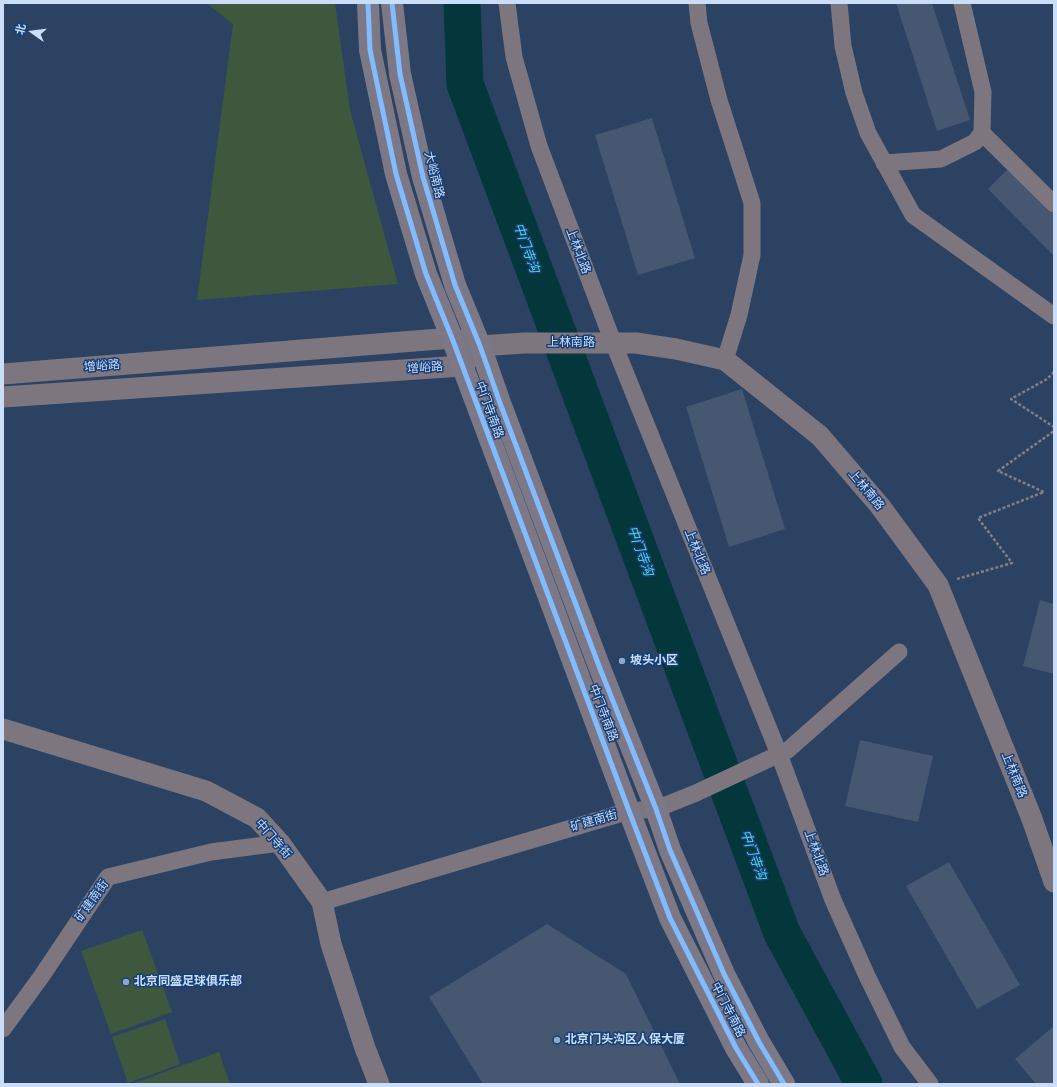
<!DOCTYPE html>
<meta charset="utf-8">
<style>
body{margin:0}
#map{position:relative;width:1057px;height:1087px;overflow:hidden;background:#2c4262;font-family:"Open Sans","Noto Sans SC",sans-serif}
canvas{display:block}
.frame{position:absolute;inset:0;border:4px solid #caddf9;pointer-events:none}
.north{position:absolute;left:12px;top:12px;width:40px;height:40px;-webkit-text-stroke:3px #163f78;paint-order:stroke;rotate:284deg;font-size:11px;font-weight:700;line-height:16px;text-align:center;color:#caddf9}
.north::after{content:'';display:block;margin:auto;width:14px;height:18px;background:#caddf9;clip-path:polygon(50% 0,100% 100%,50% 72%,0 100%)}
</style>
<div id="map">
<canvas width="1057" height="1087"></canvas>
<div class="frame"></div>
<div class="north">北</div>
</div>
<script>
const context = document.querySelector('canvas').getContext('2d');
context.lineJoin = 'round';
function fillPath(path, color) { context.fillStyle = color; context.fill(path, 'evenodd'); }
const shape = rows => new Path2D(rows.map(r => 'M' + r).join(''));
function trace(path, color, width, dash) { context.strokeStyle = color; context.lineWidth = width; context.lineCap = dash ? 'butt' : 'round'; context.setLineDash(dash || []); context.stroke(path); }
function label(font, color, halo, rows, align = 'center') {
  context.font = font + ' "Open Sans","Noto Sans SC",sans-serif'; context.lineWidth = 3; context.setLineDash([]); context.textBaseline = 'middle'; context.strokeStyle = halo; context.fillStyle = color; for (const [text, x, y, turn = 0] of rows) {
    context.save(); context.translate(x, y); context.rotate((+turn || 0) * Math.PI / 180); context.textAlign = isNaN(turn) ? turn : align; if (halo) context.strokeText(text, 0, 0); context.fillText(text, 0, 0); context.restore();
  }
}
fillPath(shape([
 [206,3,335,3,350,110,398,284,197,300,233,24],
 [142,930,172,1012,111,1034,81,951],
 [165,1019,180,1064,128,1083,112,1037],
 [219,1052,230,1084,132,1084]
]), '#3e583d');
trace(shape([
 [462,3,465,84,782,933,864,1084]
]), '#04373b', 37);
fillPath(shape([
 [896,3,932,3,970,120,937,131],
 [652,118,695,258,638,275,595,135],
 [1010,167,1054,212,1054,256,988,189],
 [742,389,785,529,729,547,686,407],
 [1040,600,1054,604,1054,674,1023,666],
 [860,740,933,756,918,822,845,806],
 [949,862,1020,985,977,1009,906,886],
 [547,924,626,974,680,1084,483,1084,429,997],
 [1054,1026,1054,1084,1036,1084,1015,1059]
]), '#455771');
trace(shape([
 [1054,372,1047,379,1011,399,1054,427],
 [957,579,1012,563,978,518,1044,492,998,471,1054,431]
]), '#827f89', 2.5, [3, 2]);
trace(shape([
 [507,3,514,57,539,146,613,342,779,754,833,900,867,976,902,1047,930,1084],
 [697,3,699,23,719,100,752,203,752,255,739,315,725,360],
 [839,3,843,46,854,93,868,133,913,215,1054,316],
 [982,133,1054,204],
 [884,163,941,159,975,142,982,133,983,92,962,3],
 [322,902,629,811,656,809,696,793,788,750,899,652],
 [3,1029,41,977,108,877,211,852,280,843]
]), '#7d767f', 17);
trace(shape([
 [3,374,452,338,480,346,524,343,636,343,676,349,725,360,820,436,880,506,938,585,1032,819,1054,882],
 [3,397,462,366,473,354],
 [3,729,206,791,257,818,280,843,322,902,331,944,365,1048,379,1084]
]), '#7d767f', 21);
trace(shape([
 [368,3,370,50,396,174,426,274,452,338,629,811,670,918,736,1048,758,1084],
 [392,3,400,74,423,177,455,285,480,346,500,403,599,666,656,809,670,850,724,974,759,1042,784,1084]
]), '#7d7885', 22);
trace(shape([
 [368,3,370,50,396,174,426,274,452,338,629,811,670,918,736,1048,758,1084],
 [392,3,400,74,423,177,455,285,480,346,500,403,599,666,656,809,670,850,724,974,759,1042,784,1084]
]), '#80bcff', 5);
for (const [x, y, r, color] of [
 [622,661,4,"#93a7c4"],
 [126,982,4,"#93a7c4"],
 [557,1040,4,"#93a7c4"]
]) { const dot = new Path2D(); dot.arc(x, y, r, 0, 2 * Math.PI); context.fillStyle = color; context.fill(dot); trace(dot, '#163f78', 1.5); }
label('12px', '#caddf9', '#163f78', [
 ["大峪南路",434,175,76],
 ["上林北路",578,251,69],
 ["上林南路",571,343],
 ["增峪路",102,366,-5],
 ["增峪路",425,368,-4],
 ["中门寺南路",489,410,70],
 ["上林南路",866,490,50],
 ["上林北路",697,552,68],
 ["中门寺南路",603,713,69],
 ["上林南路",1014,775,68],
 ["矿建南街",594,821,-16],
 ["中门寺街",273,839,49],
 ["上林北路",816,853,70],
 ["矿建南街",92,901,-55],
 ["中门寺南路",728,1010,63]
]);
label('bold 12px', '#caddf9', '#163f78', [
 ["坡头小区",630,661],
 ["北京同盛足球俱乐部",134,982],
 ["北京门头沟区人保大厦",565,1040]
], 'left');
label('italic 13px', '#4fdade', '#163f78', [
 ["中门寺沟",526,248,70],
 ["中门寺沟",640,551,70],
 ["中门寺沟",753,855,70]
]);
</script>
